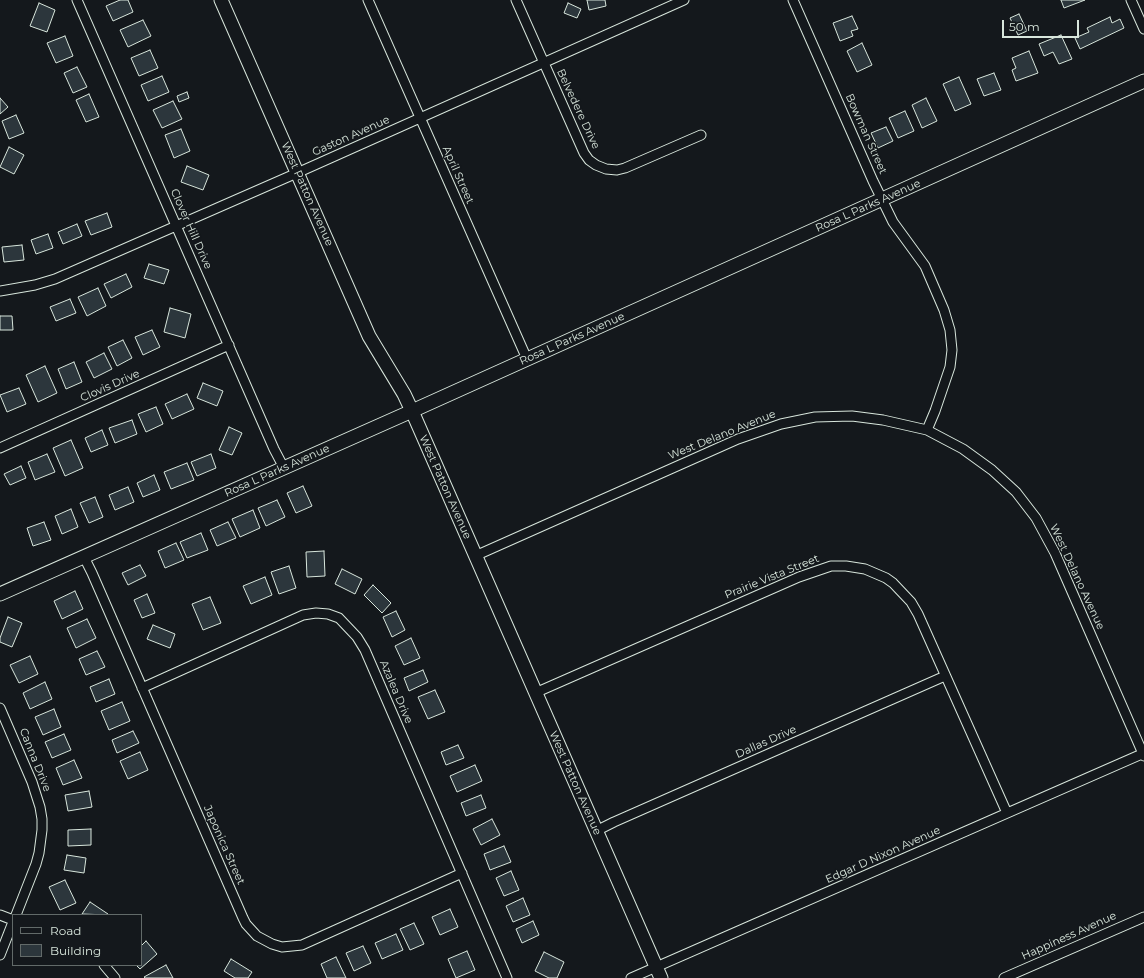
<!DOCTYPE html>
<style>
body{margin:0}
#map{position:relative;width:1144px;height:978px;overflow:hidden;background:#14181c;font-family:Montserrat,sans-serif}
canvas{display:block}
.legend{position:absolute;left:12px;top:914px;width:130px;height:52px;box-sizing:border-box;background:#14181c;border:1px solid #626a69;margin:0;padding:5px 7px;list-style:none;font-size:12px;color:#d8e6dc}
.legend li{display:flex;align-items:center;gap:8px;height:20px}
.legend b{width:20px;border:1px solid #626a69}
.scale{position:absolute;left:1002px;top:20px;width:77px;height:18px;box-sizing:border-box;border:2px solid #d8e6dc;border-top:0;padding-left:5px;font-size:12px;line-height:14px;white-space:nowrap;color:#d8e6dc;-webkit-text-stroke:3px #14181c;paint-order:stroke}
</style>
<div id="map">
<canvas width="1144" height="978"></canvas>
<ul class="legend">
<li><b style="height:5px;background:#14181c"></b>Road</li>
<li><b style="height:11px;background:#2c363c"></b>Building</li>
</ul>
<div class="scale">50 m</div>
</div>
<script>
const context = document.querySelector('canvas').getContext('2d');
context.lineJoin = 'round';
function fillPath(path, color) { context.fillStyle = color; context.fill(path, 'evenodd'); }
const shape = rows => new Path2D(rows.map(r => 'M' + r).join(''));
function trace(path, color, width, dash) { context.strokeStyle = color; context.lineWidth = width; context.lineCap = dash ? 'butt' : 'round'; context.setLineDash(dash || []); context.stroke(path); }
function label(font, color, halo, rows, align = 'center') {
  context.font = font + ' Montserrat,sans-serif'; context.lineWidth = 3; context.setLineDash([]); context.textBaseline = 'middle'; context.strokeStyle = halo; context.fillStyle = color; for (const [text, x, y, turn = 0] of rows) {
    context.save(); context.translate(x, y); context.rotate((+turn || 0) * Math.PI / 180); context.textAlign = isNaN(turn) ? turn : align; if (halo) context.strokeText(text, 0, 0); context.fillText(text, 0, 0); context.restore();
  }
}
const building = shape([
 [120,0,128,0,133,12,113,21,106,6,120,0],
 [587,0,605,0,606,6,589,10,587,0],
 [1061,0,1085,0,1064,8,1061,0],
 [39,3,55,10,47,32,30,26,39,3],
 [568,3,581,9,577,18,564,13,568,3],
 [1019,14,1027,31,1018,35,1010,18,1019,14],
 [852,16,858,29,851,31,853,36,840,41,833,23,852,16],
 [1110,17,1112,23,1120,19,1124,28,1080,49,1075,38,1089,32,1087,28,1110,17],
 [143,20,151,36,128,47,120,30,143,20],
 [1061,35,1072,59,1059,64,1053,52,1044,56,1039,44,1061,35],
 [65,36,73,56,56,63,47,43,65,36],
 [862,43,872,65,857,72,847,51,862,43],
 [150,50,158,68,139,76,131,58,150,50],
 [1029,51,1038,73,1016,81,1012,70,1016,68,1012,58,1029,51],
 [77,67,87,87,73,93,64,73,77,67],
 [994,73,1001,90,984,96,977,79,994,73],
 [162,76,169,92,148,101,141,85,162,76],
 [959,77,971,104,955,111,943,84,959,77],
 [187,92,189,98,179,102,177,96,187,92],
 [89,94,99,117,86,122,76,100,89,94],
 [0,98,8,107,0,114,0,98],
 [926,98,937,121,922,128,912,105,926,98],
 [173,101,182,119,162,128,153,110,173,101],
 [905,111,914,131,898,138,889,118,905,111],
 [16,115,24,133,9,139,2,121,16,115],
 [886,127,893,141,878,148,871,133,886,127],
 [181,129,190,151,174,158,165,135,181,129],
 [9,147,24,155,14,174,0,167,9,147],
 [187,166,209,175,203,190,181,182,187,166],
 [107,213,112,227,91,235,85,221,107,213],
 [77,224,82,236,63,244,58,232,77,224],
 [48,234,53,248,36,254,31,240,48,234],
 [22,245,24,260,4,262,2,247,22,245],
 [149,264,169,270,164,284,144,278,149,264],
 [126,274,132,287,111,298,104,284,126,274],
 [98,288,106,306,87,316,78,297,98,288],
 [70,299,76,313,56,321,50,307,70,299],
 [170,308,191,314,185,338,164,332,170,308],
 [0,316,12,316,13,330,0,330,0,316],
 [152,330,160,347,143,355,135,337,152,330],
 [123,340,132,358,117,366,108,347,123,340],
 [104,353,112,369,94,378,86,362,104,353],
 [74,362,82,382,66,389,58,369,74,362],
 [45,366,57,393,38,402,26,375,45,366],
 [203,383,223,391,217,406,197,398,203,383],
 [19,388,26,404,7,412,0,395,19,388],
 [187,394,194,409,172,419,165,404,187,394],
 [156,407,163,424,146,432,138,414,156,407],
 [132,420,137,434,115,443,109,428,132,420],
 [229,427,242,433,232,455,219,450,229,427],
 [102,430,108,445,91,452,85,438,102,430],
 [71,440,83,468,65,476,53,448,71,440],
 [47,454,55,472,35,480,28,462,47,454],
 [211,454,216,468,197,476,191,462,211,454],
 [187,463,194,480,171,489,164,472,187,463],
 [21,466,26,478,10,485,4,474,21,466],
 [154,475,160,490,143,497,137,483,154,475],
 [303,486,312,506,296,513,287,493,303,486],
 [128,487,134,502,115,510,109,495,128,487],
 [95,497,103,517,89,523,80,503,95,497],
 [277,500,285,517,266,526,258,508,277,500],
 [71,509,78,527,62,534,55,516,71,509],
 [253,510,260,528,240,537,232,519,253,510],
 [44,522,51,540,33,546,27,528,44,522],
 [228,522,236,538,217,546,210,530,228,522],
 [201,533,208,550,187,558,180,542,201,533],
 [176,543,184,560,165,568,158,551,176,543],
 [324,551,325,576,307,577,306,552,324,551],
 [140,565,146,576,128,585,122,573,140,565],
 [289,566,296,588,279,594,271,572,289,566],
 [342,569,362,579,355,594,335,584,342,569],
 [265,577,272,595,251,604,243,586,265,577],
 [373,585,391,603,382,613,364,595,373,585],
 [75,591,83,609,62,619,54,601,75,591],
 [147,594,155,613,142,618,134,600,147,594],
 [210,597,221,623,203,630,192,604,210,597],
 [396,611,405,630,392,637,383,617,396,611],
 [8,617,22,623,12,647,0,642,0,638,8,617],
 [87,619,96,638,76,648,67,628,87,619],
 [153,625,175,634,170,648,147,639,153,625],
 [411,638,420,658,404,665,395,646,411,638],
 [97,651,105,667,86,675,79,659,97,651],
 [30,656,38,674,19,683,10,665,30,656],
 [423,670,428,682,409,691,404,678,423,670],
 [109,679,115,694,96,702,90,687,109,679],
 [45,682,52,699,30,709,23,693,45,682],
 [435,690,445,712,428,719,418,697,435,690],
 [122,702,130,721,109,730,101,711,122,702],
 [54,709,61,727,43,735,35,717,54,709],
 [133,731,139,743,117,753,112,740,133,731],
 [64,734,71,750,52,758,45,742,64,734],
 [458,745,464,758,446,765,441,752,458,745],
 [140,752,148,770,128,779,120,761,140,752],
 [74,760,82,778,63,785,56,768,74,760],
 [475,765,482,781,457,792,450,776,475,765],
 [89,791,92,807,68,811,65,795,89,791],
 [481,795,486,808,466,816,461,803,481,795],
 [492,819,500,835,481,845,473,829,492,819],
 [91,829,91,845,68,846,68,830,91,829],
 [504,846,511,862,490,870,484,854,504,846],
 [67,855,86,858,84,873,64,870,67,855],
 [511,871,519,890,504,896,496,878,511,871],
 [65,880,76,903,60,910,49,887,65,880],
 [523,898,530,915,513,922,506,906,523,898],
 [90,902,108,914,108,915,82,914,90,902],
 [450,909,458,927,440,935,432,917,450,909],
 [533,921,539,935,522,943,516,929,533,921],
 [414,923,424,944,410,950,400,929,414,923],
 [396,934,403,950,382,959,375,943,396,934],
 [146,941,157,954,140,969,136,965,141,965,141,946,146,941],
 [363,946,371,963,354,971,346,953,363,946],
 [467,951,475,970,456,978,448,959,467,951],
 [544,952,564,962,557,978,549,978,535,971,544,952],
 [336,957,346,978,327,978,321,964,336,957],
 [231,959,252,972,248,978,235,978,224,971,231,959],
 [166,965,173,978,145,978,144,977,166,965]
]);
fillPath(building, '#2c363c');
trace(building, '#d8e6dc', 1);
const street = shape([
 [77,0,274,449,284,468],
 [368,0,527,359],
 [516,0,584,153,589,160,596,165,606,169,617,170,625,168,701,135],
 [793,0,873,181,893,222,925,266,944,310,950,330,952,350,950,367,935,411,927,430],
 [1131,0,1144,29],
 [0,291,35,285,55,279,297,173,684,0],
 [0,448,229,345],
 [475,556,738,439,781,424,815,417,852,416,883,420,927,430,963,449,992,470,1016,492,1036,518,1055,553,1144,756],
 [84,557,92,573,243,918,246,924,257,936,272,944,282,947,302,945,462,873],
 [142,688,303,615,316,613,328,614,339,618,357,637,365,650,507,978],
 [535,693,799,577,831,566,846,566,865,569,886,578,893,583,911,602,918,614,1007,813],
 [0,708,32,782,40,807,42,819,42,830,39,853,36,864,16,915],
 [596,831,614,822,945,676],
 [0,915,13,920],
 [0,955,13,922],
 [104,965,115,978],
 [631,978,1144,753],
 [1004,978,1144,917]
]);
const secondary = shape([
 [221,0,369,336,404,394,412,411,661,978],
 [0,594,412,411,1144,81]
]);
trace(street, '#d8e6dc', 11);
trace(secondary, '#d8e6dc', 15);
trace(street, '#14181c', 9);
trace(secondary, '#14181c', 13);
label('11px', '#d8e6dc', '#14181c', [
 ["Belvedere Drive",578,109,65],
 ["Bowman Street",866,134,66],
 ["Gaston Avenue",351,136,-24],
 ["April Street",458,175,66],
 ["West Patton Avenue",307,194,66],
 ["Rosa L Parks Avenue",868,206,-24],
 ["Clover Hill Drive",191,229,66],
 ["Rosa L Parks Avenue",572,339,-24],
 ["Clovis Drive",110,386,-24],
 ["West Delano Avenue",722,435,-22],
 ["Rosa L Parks Avenue",277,471,-24],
 ["West Patton Avenue",445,487,66],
 ["Prairie Vista Street",772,577,-22],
 ["West Delano Avenue",1077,577,65],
 ["Azalea Drive",396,692,67],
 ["Dallas Drive",766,742,-24],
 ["Canna Drive",35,760,68],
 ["West Patton Avenue",575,783,66],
 ["Japonica Street",224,845,66],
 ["Edgar D Nixon Avenue",883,855,-24],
 ["Happiness Avenue",1069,936,-24]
]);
</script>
